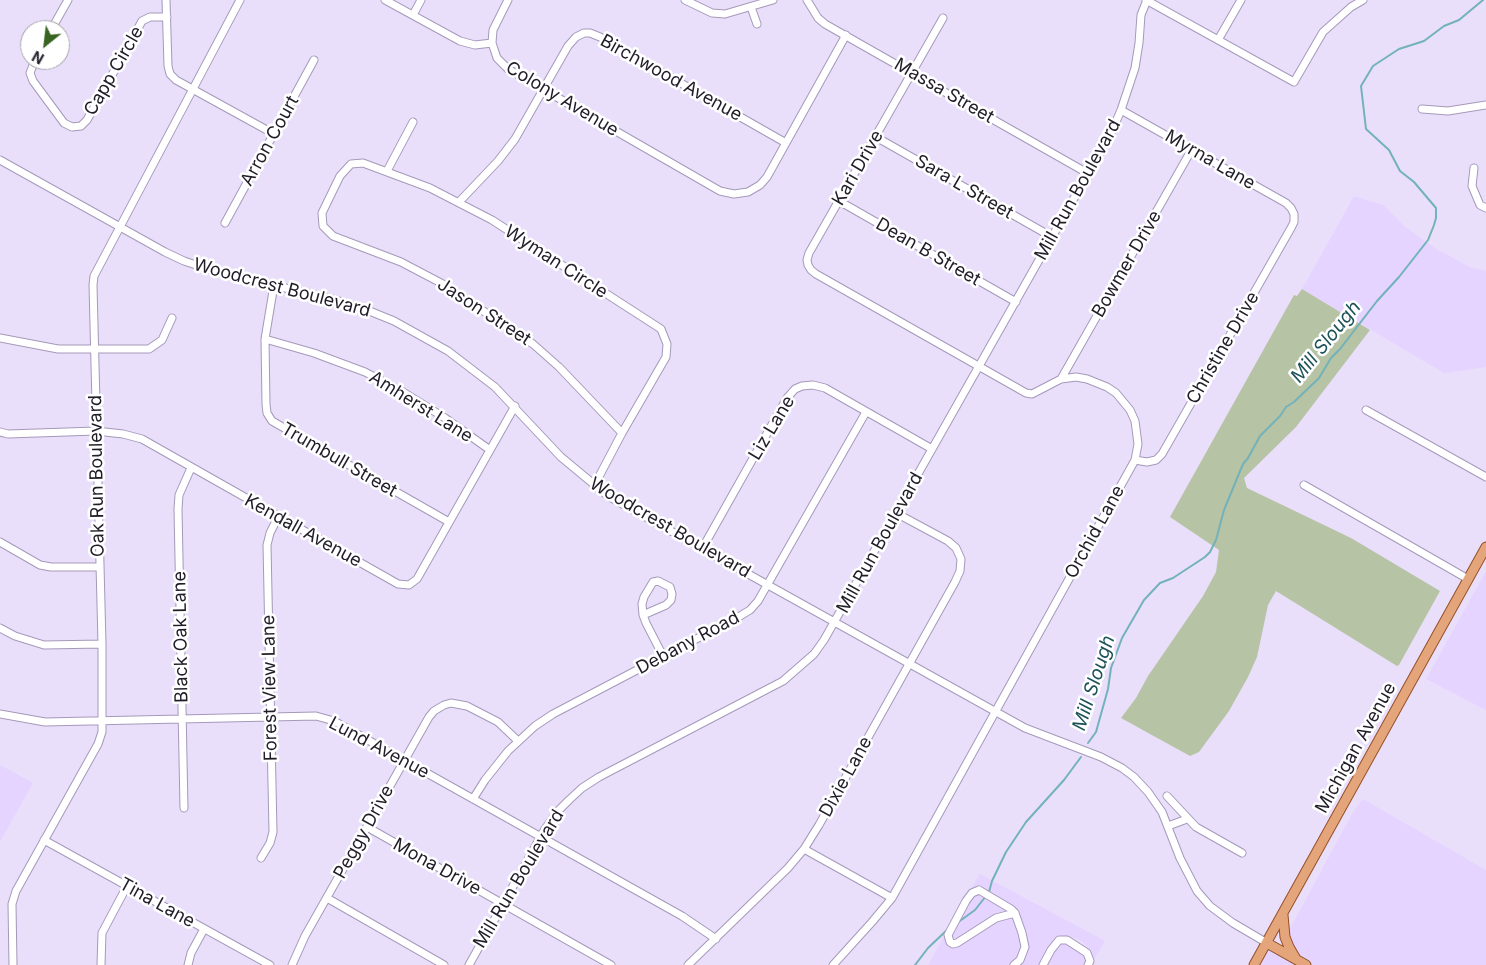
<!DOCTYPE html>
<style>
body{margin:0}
#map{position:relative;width:1486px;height:965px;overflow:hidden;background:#e9dffb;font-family:Inter,sans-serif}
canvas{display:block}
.north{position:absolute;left:20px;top:20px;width:50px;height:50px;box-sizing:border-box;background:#fff;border:1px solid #a6a4a9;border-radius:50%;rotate:209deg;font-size:14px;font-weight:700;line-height:20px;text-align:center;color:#201c28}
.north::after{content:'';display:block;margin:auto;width:18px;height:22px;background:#396320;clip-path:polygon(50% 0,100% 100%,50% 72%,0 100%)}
</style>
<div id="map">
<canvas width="1486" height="965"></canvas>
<div class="north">N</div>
</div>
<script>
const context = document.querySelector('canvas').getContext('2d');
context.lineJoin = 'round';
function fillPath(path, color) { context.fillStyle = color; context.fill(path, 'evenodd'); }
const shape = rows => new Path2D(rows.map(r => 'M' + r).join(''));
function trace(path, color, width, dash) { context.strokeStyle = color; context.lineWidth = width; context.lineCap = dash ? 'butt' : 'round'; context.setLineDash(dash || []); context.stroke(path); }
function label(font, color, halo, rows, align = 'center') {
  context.font = font + ' Inter,sans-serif'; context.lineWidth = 5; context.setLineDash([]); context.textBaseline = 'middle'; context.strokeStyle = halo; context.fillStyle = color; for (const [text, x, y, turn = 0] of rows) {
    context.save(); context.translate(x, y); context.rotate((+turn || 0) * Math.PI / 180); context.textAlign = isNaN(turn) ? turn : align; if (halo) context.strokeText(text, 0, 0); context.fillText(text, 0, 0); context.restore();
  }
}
fillPath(shape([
 [1354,196,1383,205,1404,226,1438,250,1470,267,1486,271,1486,367,1444,373,1302,289],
 [1486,571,1486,710,1426,679],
 [0,765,33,783,0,842],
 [1363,799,1486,870,1486,965,1313,965,1299,956,1292,945,1288,932,1353,812],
 [980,874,1105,941,1093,961,1094,958,1090,951,1083,942,1075,938,1059,935,1056,937,1048,948,1039,965,1019,965,1028,946,1025,932,1017,909,981,887,970,890],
 [978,894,1009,912,994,915,959,938,952,939,952,935,968,903,974,896],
 [1013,918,1021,947,1017,958,1009,965,928,965,945,935,945,941,948,945,951,947,957,947,997,921],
 [1066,943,1084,955,1086,961,1084,965,1047,965,1053,952,1060,944],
 [1268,947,1295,964,1298,965,1258,965]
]), '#e4d4ff');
fillPath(shape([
 [1302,289,1370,330,1296,427,1244,478,1247,488,1351,538,1440,591,1399,665,1397,666,1276,591,1268,605,1257,657,1248,677,1229,711,1199,752,1190,756,1121,718,1136,698,1148,676,1203,596,1216,572,1219,550,1170,517,1294,295,1297,296]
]), '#b6c3a5');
trace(shape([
 [1088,743,1096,732,1108,689,1111,668,1122,638,1144,600,1160,583,1173,578,1205,557,1210,552,1216,540,1224,510,1243,464,1248,458,1260,436,1280,416,1286,407,1294,402,1319,378,1331,358,1340,349,1377,301,1399,277,1428,240,1434,225,1436,218,1436,208,1414,182,1400,171,1389,150,1366,129,1361,86,1373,66,1399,49,1424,41,1444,26,1459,20,1483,0],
 [989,892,992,881,1006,852,1026,822,1064,780,1081,757],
 [957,923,975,910,986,896],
 [915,965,928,948,947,930]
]), '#73b2ba', 2);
const minor = shape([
 [166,0,168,66,170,74,176,80,274,134],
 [385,0,460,41,475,45,492,43],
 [508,0,493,30,492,43,497,58,508,69,720,191,734,194,748,192,760,185,767,177,846,35],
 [685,0,712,13,725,14,773,0],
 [807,0,818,18,825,24,1089,174],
 [1146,0,1294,82,1323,32,1351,7,1363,0],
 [751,7,757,24],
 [413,15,421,0],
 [51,30,68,0],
 [1218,40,1241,0],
 [35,60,30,73,33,81,64,123,72,127,81,126,87,120,142,21,150,17,167,17],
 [1422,109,1448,111,1486,105],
 [1121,110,1286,203,1291,208,1294,214,1294,222,1291,228,1162,454,1156,460,1147,462,1135,460],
 [876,137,1052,237],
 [0,160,165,252,184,261,214,271,336,300,367,310,394,321,448,351,495,387,561,457,608,496,1025,728,1101,757,1122,768,1134,777,1148,792,1162,812,1180,858,1197,891,1210,906,1233,923,1267,943],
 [1474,168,1472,186,1480,205,1486,208],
 [387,171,413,122],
 [839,201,1016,302],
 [459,202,498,161,515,139,568,46,576,37,584,33,590,33,600,37,786,143],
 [225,223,314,60],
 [274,285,265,339,266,404,267,413,272,421,449,522],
 [0,338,58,349,149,349,162,340,172,318],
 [265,339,314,353,365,372,403,392,445,418,490,450],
 [1061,379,1192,149],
 [1366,410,1486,477],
 [0,432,8,434,96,431,123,434,142,439,398,584,409,585,417,579,515,406],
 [1304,485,1468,579],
 [594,486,622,433,666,357,667,344,661,329,492,220,430,188,363,163,351,164,340,176,322,213,323,226,333,236,401,262,441,283,533,344,559,367,622,433],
 [0,542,40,565,51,567,99,567],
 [702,549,787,398,795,389,802,386,813,385,825,388,932,449],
 [643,615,666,605,671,600,672,594,670,587,658,581,653,582,644,597,642,604,643,615,646,623,663,656],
 [0,628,15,636,44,645,102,644],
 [0,714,45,722,316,716,334,721,682,916,716,939],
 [1167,796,1196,827,1242,853],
 [473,799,485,780,508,751,535,726,553,714,740,616,750,610,758,601,866,412],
 [184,808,178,509,179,495,191,468],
 [1168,826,1187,819],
 [367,827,611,965],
 [44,840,270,965],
 [804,849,892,898],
 [261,858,270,843,273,832,267,545,270,533,278,517],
 [979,890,1011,909,1015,913,996,918,957,943,953,944,950,942,948,935,966,901,972,893,979,890],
 [327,898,444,965],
 [13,965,12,904,16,891,98,744,102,732,102,644,93,285,94,276,240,0],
 [101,965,102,933,127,886],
 [188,965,191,953,204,929],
 [292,965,305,936,429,717,434,711,444,705,451,703,467,706,498,722,518,741],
 [469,965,545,829,557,812,569,800,582,788,599,777,783,681,814,654,824,640,1112,131,1121,110,1135,68,1139,43,1141,15,1147,0],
 [688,965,788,868,804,849,819,825,955,582,960,571,961,559,956,548,948,541,896,513],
 [833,965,872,922,892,898,1130,469,1135,460,1138,444,1135,421,1130,410,1116,393,1107,387,1087,379,1076,377,1061,379,1032,394,1026,393,816,274,811,270,808,265,807,260,809,253,943,18],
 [1014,965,1020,960,1025,947,1022,933,1015,913],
 [1043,965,1051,950,1059,940,1067,940,1087,953,1090,961,1088,965]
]);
const major = shape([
 [1283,915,1285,937,1289,947,1296,959],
 [1267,943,1306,965],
 [1254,965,1486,547]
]);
trace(minor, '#a599ba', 9);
trace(major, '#954e25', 11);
trace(minor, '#fff', 7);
trace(major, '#e5a57b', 9);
label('18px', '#201c28', '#fff', [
 ["Capp Circle",114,71,-60],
 ["Birchwood Avenue",671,78,29],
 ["Massa Street",944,91,30],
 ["Colony Avenue",562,99,31],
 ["Arron Court",270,141,-61],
 ["Myrna Lane",1210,160,30],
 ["Kari Drive",858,168,-60],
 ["Sara L Street",964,187,30],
 ["Mill Run Boulevard",1078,190,-61],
 ["Dean B Street",928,252,30],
 ["Wyman Circle",556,262,33],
 ["Bowmer Drive",1127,264,-60],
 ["Woodcrest Boulevard",282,288,15],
 ["Jason Street",484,312,33],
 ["Christine Drive",1223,348,-60],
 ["Amherst Lane",421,407,32],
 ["Liz Lane",772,428,-59],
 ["Trumbull Street",339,460,30],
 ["Oak Run Boulevard",97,476,-91],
 ["Woodcrest Boulevard",670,528,30],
 ["Kendall Avenue",303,531,29],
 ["Orchid Lane",1095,532,-61],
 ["Mill Run Boulevard",880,543,-61],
 ["Black Oak Lane",181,637,-91],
 ["Debany Road",688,643,-28],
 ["Forest View Lane",270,688,-91],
 ["Lund Avenue",379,748,28],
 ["Michigan Avenue",1356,748,-61],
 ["Dixie Lane",846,777,-61],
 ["Peggy Drive",364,832,-61],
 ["Mona Drive",437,867,29],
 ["Mill Run Boulevard",519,879,-59],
 ["Tina Lane",157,903,29]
]);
label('italic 19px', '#1c5259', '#fff', [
 ["Mill Slough",1326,342,-51],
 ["Mill Slough",1094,683,-72]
]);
</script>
